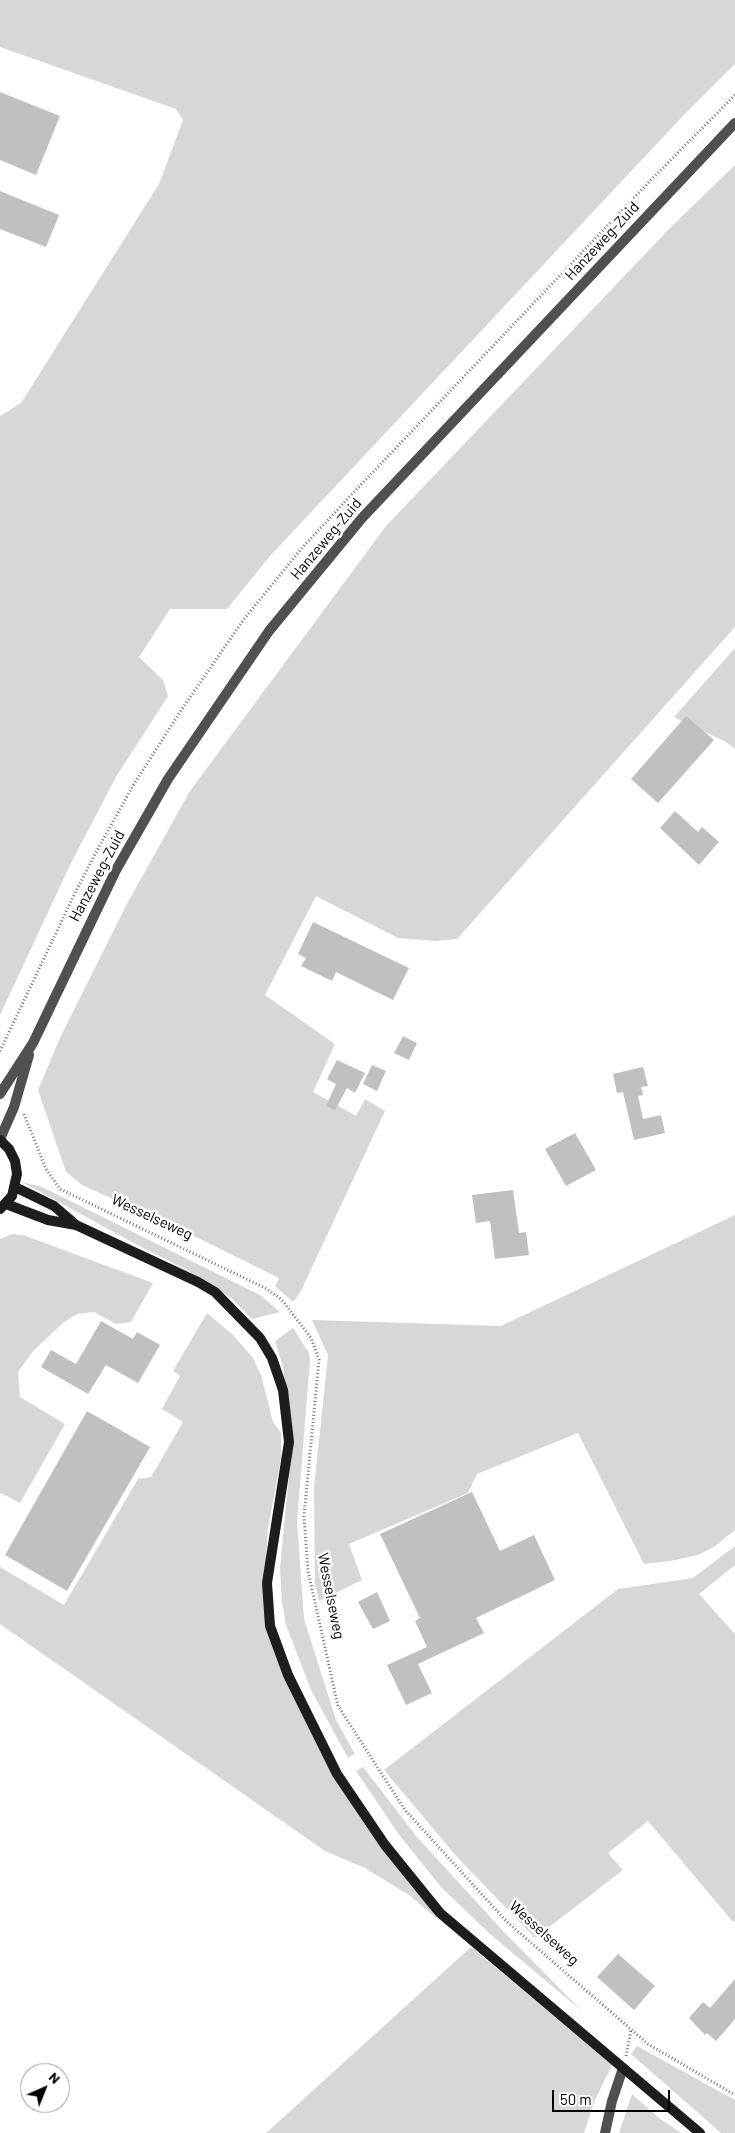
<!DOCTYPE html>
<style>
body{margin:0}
#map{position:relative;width:735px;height:2133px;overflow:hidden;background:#fff;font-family:Barlow,sans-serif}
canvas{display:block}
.north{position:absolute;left:20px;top:2063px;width:50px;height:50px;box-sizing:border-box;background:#fff;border:1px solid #999;border-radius:50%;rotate:44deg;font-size:14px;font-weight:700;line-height:20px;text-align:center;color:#000}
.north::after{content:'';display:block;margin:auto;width:18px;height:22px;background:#000;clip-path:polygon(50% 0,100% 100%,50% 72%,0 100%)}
.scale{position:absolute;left:552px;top:2090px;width:118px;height:22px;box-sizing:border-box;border:2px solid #000;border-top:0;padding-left:6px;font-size:15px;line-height:18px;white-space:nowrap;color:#000;-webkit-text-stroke:4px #fff;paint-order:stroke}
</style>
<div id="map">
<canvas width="735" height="2133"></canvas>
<div class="north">N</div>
<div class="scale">50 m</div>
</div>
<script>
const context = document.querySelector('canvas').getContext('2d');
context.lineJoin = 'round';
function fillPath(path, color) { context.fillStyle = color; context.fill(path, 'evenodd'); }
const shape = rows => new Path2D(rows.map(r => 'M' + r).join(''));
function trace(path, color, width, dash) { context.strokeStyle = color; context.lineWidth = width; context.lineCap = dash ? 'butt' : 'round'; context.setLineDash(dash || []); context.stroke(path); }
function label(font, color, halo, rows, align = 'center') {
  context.font = font + ' Barlow,sans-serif'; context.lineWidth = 5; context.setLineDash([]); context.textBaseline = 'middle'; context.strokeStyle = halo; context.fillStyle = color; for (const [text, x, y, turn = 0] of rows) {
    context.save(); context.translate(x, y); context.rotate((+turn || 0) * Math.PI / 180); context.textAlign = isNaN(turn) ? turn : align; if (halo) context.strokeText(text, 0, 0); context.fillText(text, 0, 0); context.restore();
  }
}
fillPath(shape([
 [0,0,735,0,735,64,681,118,270,556,227,609,170,609,139,657,163,680,168,696,116,777,71,863,0,1015,0,416,21,403,159,184,183,120,176,109,0,47],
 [735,165,735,627,457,939,435,941,398,938,316,896,265,995,335,1044,313,1092,356,1116,365,1099,385,1111,300,1293,293,1302,275,1286,279,1278,184,1231,82,1185,66,1172,38,1090,60,1038,128,902,190,791,386,526,670,228],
 [735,648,735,749,726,742,674,717],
 [22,1182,42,1187,260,1295,280,1312,252,1319,231,1298,187,1270,145,1249],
 [735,1215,735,1530,715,1546,698,1555,670,1561,644,1564,578,1433,477,1474,468,1493,349,1544,362,1580,319,1601,315,1583,314,1488,328,1355,312,1320,501,1326],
 [12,1234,23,1235,153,1283,131,1322,116,1324,94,1312,77,1314,63,1323,33,1351,18,1372,20,1397,65,1424,20,1503,1,1493,0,1495,0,1239],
 [207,1313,233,1335,253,1358,261,1375,273,1422,281,1433,281,1458,268,1528,265,1577,271,1625,319,1747,409,1875,436,1918,409,1895,365,1868,325,1851,0,1624,0,1567,64,1605,138,1479,151,1477,183,1422,162,1409,180,1376,173,1371],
 [293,1328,309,1353,310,1360,297,1522,304,1619,336,1720,355,1754,348,1758,311,1690,286,1625,282,1602,280,1568,292,1445,283,1367,275,1341],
 [735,1546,735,1565,699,1594,735,1634,735,1920,733,1922,648,1821,608,1853,623,1870,535,1938,457,1857,384,1770,618,1589,693,1578],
 [363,1767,417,1837,504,1932,583,2012,490,1934,441,1887,400,1836,356,1771],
 [471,1947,612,2065,595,2100,584,2133,266,2133],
 [637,2046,735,2100,735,2133,721,2133,631,2054],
 [632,2094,659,2118,681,2133,619,2133]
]), '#d7d7d7');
fillPath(shape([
 [0,92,60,116,36,175,0,160],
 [0,191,59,215,46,247,0,229],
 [686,716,714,740,658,803,631,779],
 [675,811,698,832,702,827,719,842,699,865,660,828],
 [313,922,409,968,393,1000,336,972,332,981,301,966,306,958,298,954],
 [403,1036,417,1043,409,1060,394,1053],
 [337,1060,365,1073,355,1093,347,1088,335,1110,326,1106,336,1084,327,1079],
 [372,1065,386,1071,377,1091,363,1084],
 [643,1067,648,1086,641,1087,643,1095,638,1096,643,1119,661,1115,665,1133,634,1140,623,1092,617,1093,613,1074],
 [575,1133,596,1170,566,1186,545,1149],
 [513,1190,519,1233,526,1232,529,1255,495,1259,490,1221,476,1223,472,1195],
 [101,1321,133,1339,137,1332,160,1345,138,1383,106,1365,88,1394,41,1367,51,1350,76,1364],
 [87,1411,150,1447,67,1591,5,1555],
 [472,1492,500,1551,534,1535,555,1580,476,1618,484,1633,418,1664,432,1693,406,1705,387,1665,427,1647,415,1621,420,1618,380,1534],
 [377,1592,390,1621,373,1629,358,1602],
 [618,1954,655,1986,634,2010,597,1977],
 [735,1979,735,2019,716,2041,707,2033,705,2035,689,2018,703,2002,710,2008]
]), '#c0c0c0');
trace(shape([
 [0,1051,75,893,100,845,134,784,180,712,244,619,302,548,354,492,648,183,735,95],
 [24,1114,46,1169,60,1189,267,1289,282,1300,311,1338,319,1360,304,1516,308,1571,338,1706,405,1810,507,1922,648,2044,735,2095],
 [626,2056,631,2030]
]), '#727272', 3, [1, 2.5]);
trace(shape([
 [605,2133,612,2101,623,2068]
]), '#505050', 10);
trace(shape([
 [0,1094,33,1043,116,870,168,779,269,631,362,518,735,123],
 [0,1139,14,1107,29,1055]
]), '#505050', 10);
trace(shape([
 [0,1140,9,1149,15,1161,17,1174,12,1196,0,1209],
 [15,1187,54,1206,75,1224],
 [6,1204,48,1220,76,1225,198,1282,215,1292,260,1338,272,1358,283,1390,289,1442,267,1583,270,1626,288,1675,337,1774,385,1845,440,1913,700,2133]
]), '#1d1d1d', 10);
label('15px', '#000', '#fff', [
 ["Hanzeweg-Zuid",602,241,-47],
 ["Hanzeweg-Zuid",326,539,-50],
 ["Hanzeweg-Zuid",97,876,-62],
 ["Wesselseweg",152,1217,25],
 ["Wesselseweg",331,1596,79],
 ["Wesselseweg",544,1933,42]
]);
</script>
